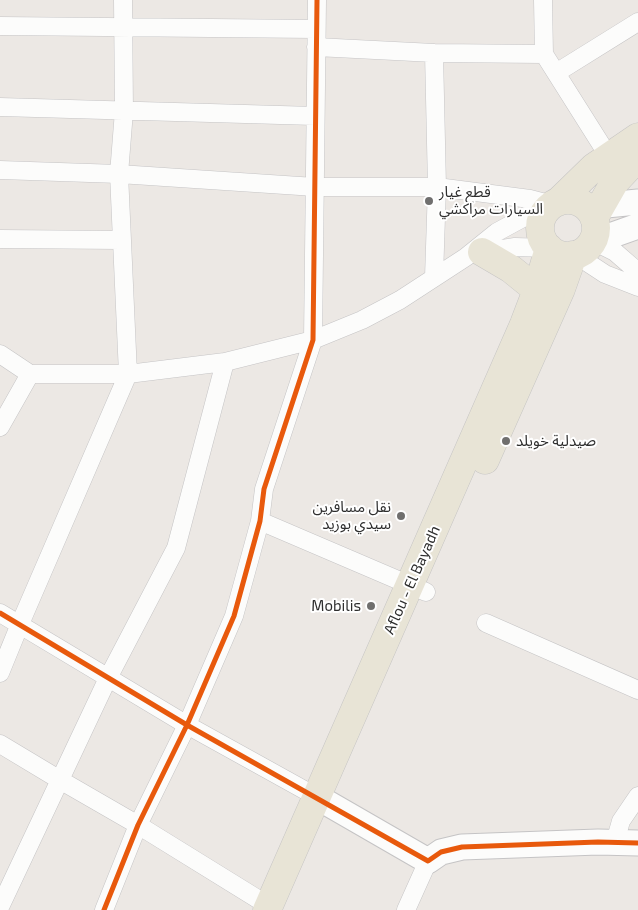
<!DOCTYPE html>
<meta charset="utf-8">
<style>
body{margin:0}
canvas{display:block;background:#ece8e4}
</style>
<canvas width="638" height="910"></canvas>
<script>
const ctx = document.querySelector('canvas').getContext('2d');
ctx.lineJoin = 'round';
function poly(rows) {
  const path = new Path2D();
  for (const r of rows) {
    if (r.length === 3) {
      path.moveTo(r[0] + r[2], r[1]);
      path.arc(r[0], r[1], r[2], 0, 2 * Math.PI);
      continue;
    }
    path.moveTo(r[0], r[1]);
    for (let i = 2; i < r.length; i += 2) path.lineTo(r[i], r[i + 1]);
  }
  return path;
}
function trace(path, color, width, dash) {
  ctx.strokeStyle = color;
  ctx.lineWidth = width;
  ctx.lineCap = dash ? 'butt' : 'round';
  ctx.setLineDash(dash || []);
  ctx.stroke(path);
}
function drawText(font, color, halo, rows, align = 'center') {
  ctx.font = font + ' "Exo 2","Noto Sans Arabic",sans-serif';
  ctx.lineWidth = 4;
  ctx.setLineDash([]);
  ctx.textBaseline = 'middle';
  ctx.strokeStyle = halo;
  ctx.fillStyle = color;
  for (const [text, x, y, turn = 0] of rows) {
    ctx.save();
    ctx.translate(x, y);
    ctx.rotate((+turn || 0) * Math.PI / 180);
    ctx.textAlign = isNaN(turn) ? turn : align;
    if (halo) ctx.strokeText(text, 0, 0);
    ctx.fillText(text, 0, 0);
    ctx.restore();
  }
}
const street = poly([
 [543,0,544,54],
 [0,26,316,29],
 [316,47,434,53],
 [556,73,638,22],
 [0,107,315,116],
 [0,170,119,174,315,187,437,187,530,199,553,205],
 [0,239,121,240],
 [593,241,615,252,638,272],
 [478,253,515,247,549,248],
 [576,255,605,274,638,287],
 [434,277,437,187,434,53,544,54,609,157],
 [0,354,30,374,128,374,225,362,313,340,362,320,400,300,466,257,497,232,532,213,550,207],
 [0,427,30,374],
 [260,521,426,592],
 [0,613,187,725,317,797],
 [486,623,638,690],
 [0,673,20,624,128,374,119,174,124,111,123,0],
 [0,744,60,780,138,825,269,906],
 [615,842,621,821,638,796],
 [0,907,108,678,176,548,225,362],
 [104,910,138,825,187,725,234,616,260,521,264,489,313,340,317,0],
 [406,910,428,861]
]);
const secondary = poly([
 [586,207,638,202],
 [594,239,607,237,638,226],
 [317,797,428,861,441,852,462,847,598,842,638,843]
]);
const primary = poly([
 [568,228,28],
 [558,202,594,167,638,137],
 [594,218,614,183,638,157],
 [482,252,511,269,537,290],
 [485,460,561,289,573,255],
 [267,910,524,324,537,290,549,248]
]);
trace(street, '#c5c4c5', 19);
trace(secondary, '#c5c4c5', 27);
trace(primary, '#c6c5c4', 29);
trace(street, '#fcfcfb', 18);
trace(secondary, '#fcfcfb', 25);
trace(primary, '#e8e4d6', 28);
trace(poly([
 [0,613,187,725,428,861,441,852,462,847,598,842,638,843],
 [104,910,138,825,187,725,234,616,260,521,264,489,313,340,317,0]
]), '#e8590c', 5);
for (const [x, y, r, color] of [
 [429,201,5,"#706f6e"],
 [506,441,5,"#706f6e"],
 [401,516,5,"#706f6e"],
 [371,606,5,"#706f6e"]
]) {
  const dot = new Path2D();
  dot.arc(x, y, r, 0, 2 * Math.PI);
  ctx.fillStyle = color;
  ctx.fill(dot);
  trace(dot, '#fff', 2);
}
drawText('15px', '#2e2e2e', '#fff', [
 ["قطع غيار",439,192],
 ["السيارات مراكشي",439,209],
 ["صيدلية خويلد",516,441],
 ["نقل مسافرين",391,507,"right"],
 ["سيدي بوزيد",391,524,"right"],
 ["Mobilis",361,606,"right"]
], 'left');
drawText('15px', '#2e2e2e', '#fff', [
 ["Aflou - El Bayadh",412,580,-66]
]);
</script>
